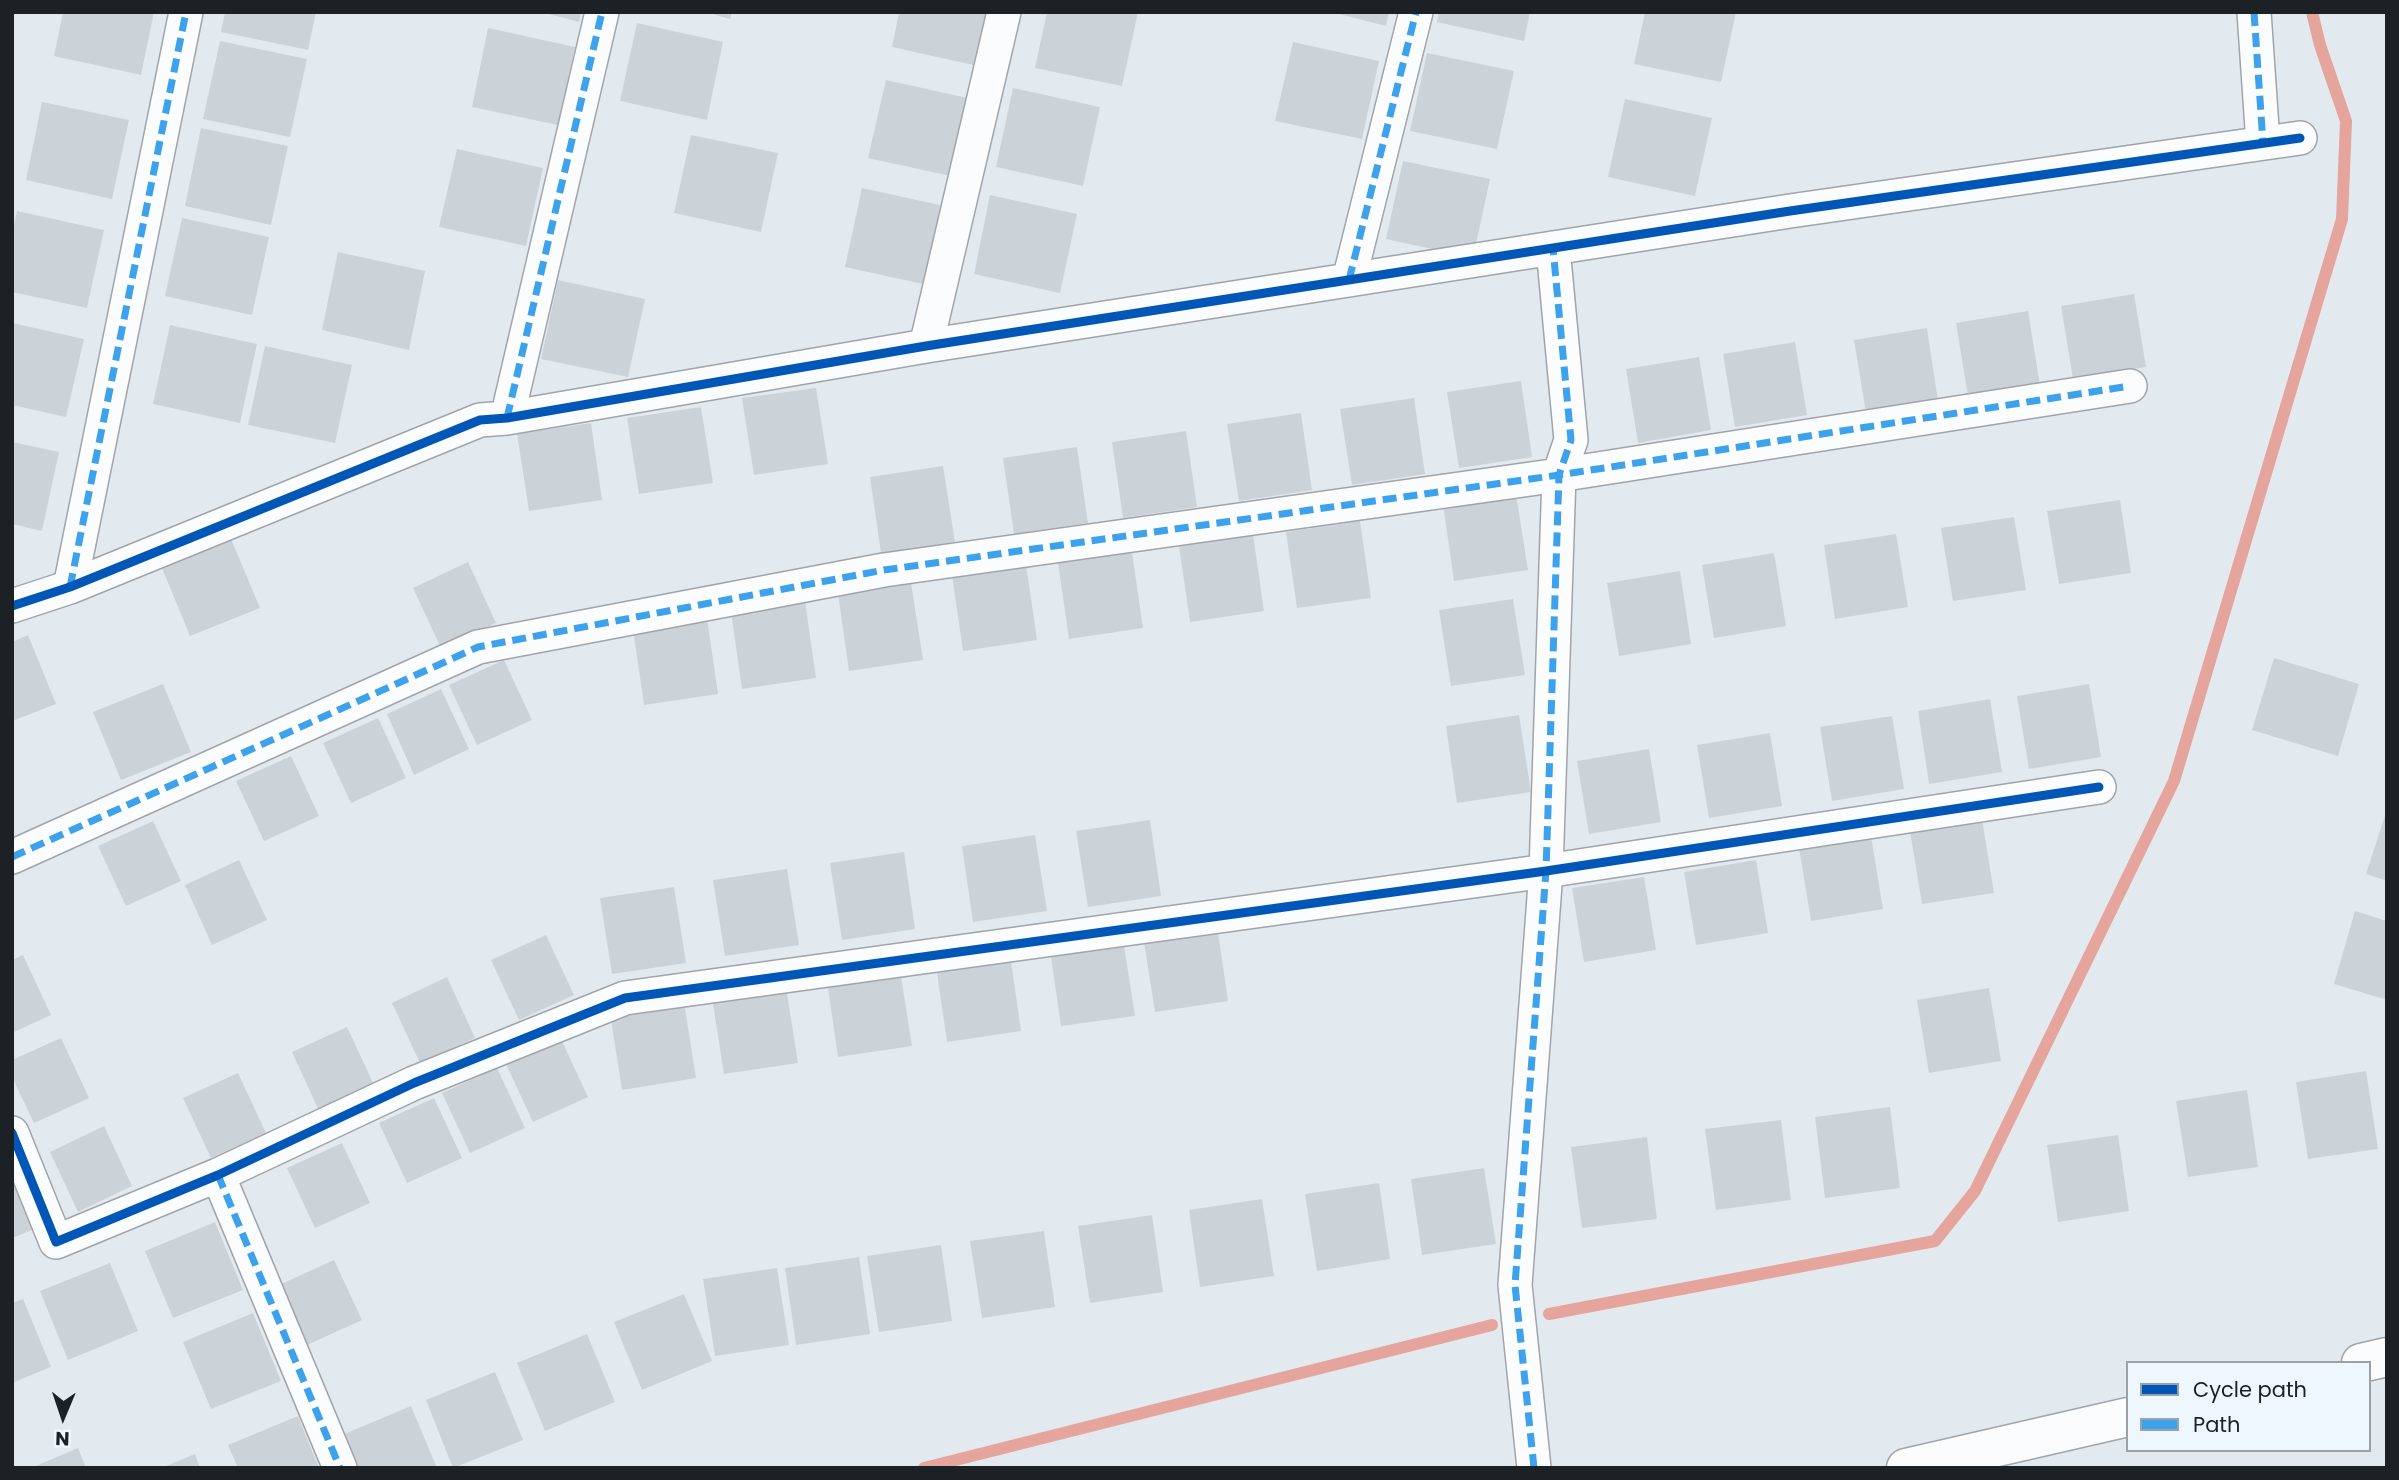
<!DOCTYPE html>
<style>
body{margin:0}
#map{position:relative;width:2399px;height:1480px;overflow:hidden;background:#e2eaf0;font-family:Poppins,sans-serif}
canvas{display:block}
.frame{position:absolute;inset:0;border:14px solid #1b2125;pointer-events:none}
.legend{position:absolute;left:2126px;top:1361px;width:245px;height:91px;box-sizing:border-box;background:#eef7fe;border:2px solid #9aa1a7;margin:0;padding:9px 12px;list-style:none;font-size:21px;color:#1b2125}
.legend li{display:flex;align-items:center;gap:14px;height:35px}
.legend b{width:35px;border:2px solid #9aa1a7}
.north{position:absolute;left:28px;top:1382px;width:70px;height:70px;-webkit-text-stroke:5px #eef7fe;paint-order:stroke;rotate:182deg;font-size:19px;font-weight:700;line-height:28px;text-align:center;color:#1b2125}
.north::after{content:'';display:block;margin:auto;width:24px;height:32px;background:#1b2125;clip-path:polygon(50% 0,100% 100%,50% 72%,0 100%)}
</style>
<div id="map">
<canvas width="2399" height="1480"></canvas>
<div class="frame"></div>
<ul class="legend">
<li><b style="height:9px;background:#0057b8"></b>Cycle path</li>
<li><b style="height:9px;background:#3da2eb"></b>Path</li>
</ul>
<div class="north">N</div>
</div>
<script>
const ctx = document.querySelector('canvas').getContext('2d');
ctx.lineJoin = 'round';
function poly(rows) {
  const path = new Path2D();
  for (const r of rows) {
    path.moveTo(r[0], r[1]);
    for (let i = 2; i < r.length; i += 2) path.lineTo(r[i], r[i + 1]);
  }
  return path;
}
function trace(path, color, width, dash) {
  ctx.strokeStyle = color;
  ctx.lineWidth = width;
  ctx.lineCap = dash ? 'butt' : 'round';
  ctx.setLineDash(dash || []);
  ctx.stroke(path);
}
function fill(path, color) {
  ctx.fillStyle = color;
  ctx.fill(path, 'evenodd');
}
trace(poly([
 [1549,1314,1935,1241,1975,1191,2174,781,2342,219,2346,121,2320,45,2312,12],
 [924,1468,1492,1325]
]), '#e6a59c', 12);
fill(poly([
 [63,12,154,12,141,75,54,56],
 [225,12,316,12,308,50,221,32],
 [541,12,581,12,579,22],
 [706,12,732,12,730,19],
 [899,12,990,12,978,66,892,47],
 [1047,12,1138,12,1122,86,1035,68],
 [1331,12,1389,12,1386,26],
 [1439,12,1530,12,1524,41,1437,22],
 [1645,12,1736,12,1721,82,1634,64],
 [637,23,723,42,707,120,620,101],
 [488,28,575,47,558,125,472,107],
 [220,41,307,59,290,137,203,119],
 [1293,42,1379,61,1362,139,1275,121],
 [1427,53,1514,71,1497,149,1410,131],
 [886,80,972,99,955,177,868,158],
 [1013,88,1100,107,1083,186,996,167],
 [1625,99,1712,118,1695,196,1608,177],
 [42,102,129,120,112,199,26,180],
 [201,128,288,146,271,225,185,206],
 [691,135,778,153,761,232,674,213],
 [457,149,543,168,526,246,439,227],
 [1403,161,1490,179,1473,258,1386,239],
 [862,188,949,207,932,286,845,267],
 [990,195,1077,214,1060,293,974,274],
 [17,211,104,230,87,308,12,292,12,234],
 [182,218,269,237,252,315,165,296],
 [338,252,425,271,409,350,322,330],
 [558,280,645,299,628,377,541,359],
 [2134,294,2146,367,2073,379,2061,306],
 [2028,311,2040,385,1968,396,1956,323],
 [12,323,84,339,66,417,12,405],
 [170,325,257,344,240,423,153,404],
 [1927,328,1938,401,1866,413,1854,340],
 [1795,342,1807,415,1735,427,1723,354],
 [265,346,352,365,335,443,248,425],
 [1699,357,1711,430,1638,443,1626,369],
 [1521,381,1532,457,1459,468,1447,392],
 [816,388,828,464,754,475,742,398],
 [1414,398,1425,474,1352,485,1340,409],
 [701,407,713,483,639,494,627,418],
 [1301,413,1312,490,1239,501,1227,424],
 [591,423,602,500,529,511,517,434],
 [1186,431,1197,507,1123,518,1112,442],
 [12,442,59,452,42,531,12,524],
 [1077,447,1088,523,1014,534,1003,458],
 [943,466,955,542,881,553,870,477],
 [1516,494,1528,570,1454,581,1443,504],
 [2120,500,2131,573,2059,584,2047,511],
 [2014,517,2026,590,1953,601,1941,528],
 [1360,521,1371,598,1297,608,1286,532],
 [1253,534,1264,611,1190,622,1179,546],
 [1896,534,1908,607,1835,619,1824,545],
 [231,539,260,608,190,636,162,568],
 [1132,552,1143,628,1069,639,1058,563],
 [1774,553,1786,626,1714,638,1702,565],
 [468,562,496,623,441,648,413,588],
 [1026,564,1037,640,963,651,952,575],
 [1680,571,1691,644,1619,656,1607,583],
 [911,583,923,660,849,671,838,594],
 [1513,599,1525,675,1451,686,1439,610],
 [805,601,816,678,742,689,731,612],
 [707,618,718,694,644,705,633,629],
 [28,635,56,704,12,721,12,642],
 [2274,658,2359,684,2338,756,2252,730],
 [504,660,532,720,477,745,449,685],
 [163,684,191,752,121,780,93,712],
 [2089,684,2101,757,2029,769,2017,696],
 [441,689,469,749,414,775,387,714],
 [1990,699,2002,772,1929,784,1918,711],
 [1519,715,1531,792,1457,803,1446,726],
 [1892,716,1904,789,1832,801,1820,727],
 [378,718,406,778,351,803,323,743],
 [1770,733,1782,806,1709,818,1697,745],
 [1649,749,1661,822,1589,834,1577,761],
 [291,756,319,816,264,841,236,781],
 [2387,809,2387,881,2366,874],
 [1982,819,1994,893,1922,904,1910,831],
 [1150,820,1161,896,1088,907,1076,831],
 [153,821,181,881,126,906,98,846],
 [1035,835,1047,911,973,922,962,846],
 [1871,836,1883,909,1811,921,1799,848],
 [904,852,915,929,842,940,830,863],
 [239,860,267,920,212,945,185,885],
 [1756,860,1768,933,1696,945,1684,872],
 [787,869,799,945,725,956,713,880],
 [1644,877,1656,950,1584,962,1572,888],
 [674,887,686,963,612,974,600,898],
 [2355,911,2387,921,2387,1000,2334,984],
 [1217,925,1228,1001,1155,1012,1143,936],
 [546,935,574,995,519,1020,491,960],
 [1123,939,1135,1016,1061,1026,1050,950],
 [1010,954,1021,1031,947,1042,936,966],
 [23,955,51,1015,12,1033,12,960],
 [900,970,912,1046,838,1057,827,981],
 [447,977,475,1038,420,1063,392,1003],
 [786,987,798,1063,724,1074,712,998],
 [1989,988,2001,1061,1929,1073,1917,1000],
 [684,1002,696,1078,622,1090,610,1013],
 [347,1027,375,1087,320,1113,292,1052],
 [560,1037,588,1097,533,1122,505,1062],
 [61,1038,89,1098,34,1123,12,1077,12,1060],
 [497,1068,525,1128,470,1153,442,1093],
 [2366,1071,2378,1149,2308,1159,2296,1082],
 [238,1073,266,1133,211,1158,183,1098],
 [2247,1090,2258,1167,2188,1177,2176,1101],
 [434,1098,462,1158,407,1183,379,1123],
 [1890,1107,1900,1188,1825,1198,1815,1117],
 [1781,1120,1791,1200,1716,1210,1705,1129],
 [104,1126,132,1186,78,1212,50,1152],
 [2118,1135,2129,1211,2058,1222,2047,1145],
 [1647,1137,1657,1219,1582,1228,1571,1147],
 [342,1143,370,1203,315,1228,287,1168],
 [12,1168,37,1228,12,1238],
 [1484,1168,1496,1244,1422,1255,1411,1179],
 [1379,1183,1390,1259,1317,1271,1305,1194],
 [1262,1199,1274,1276,1200,1287,1189,1210],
 [1152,1215,1163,1292,1090,1303,1078,1226],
 [215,1222,243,1290,173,1318,145,1251],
 [1044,1231,1055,1307,982,1318,970,1241],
 [941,1245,952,1321,879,1332,867,1256],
 [859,1257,870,1334,796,1345,785,1268],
 [334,1260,362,1320,307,1345,279,1285],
 [110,1263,138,1331,68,1360,40,1291],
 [777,1268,789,1345,715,1356,703,1279],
 [684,1294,712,1361,642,1390,614,1322],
 [23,1299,51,1367,12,1383,12,1303],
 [253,1313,281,1381,211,1409,183,1342],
 [587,1334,615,1402,545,1431,517,1363],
 [495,1372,523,1440,453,1468,426,1400],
 [411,1406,437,1468,355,1468,342,1435],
 [298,1416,319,1468,238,1468,228,1445],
 [78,1448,86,1468,31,1468],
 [195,1454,200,1468,161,1468]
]), '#ccd3d8');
const street = poly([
 [2254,12,2263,143],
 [1349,280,1416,12],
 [926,346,1004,12],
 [507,418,602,12],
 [70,587,186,12],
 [12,606,70,587,480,420,507,418,926,346,1790,211,2300,138],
 [12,857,478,647,884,570,1559,475,2130,386],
 [12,1133,56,1242,218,1175,414,1083,625,998,1546,871,2099,787],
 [218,1175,340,1468],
 [1534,1468,1515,1285,1546,871,1559,475,1571,440,1553,248]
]);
const secondary = poly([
 [2361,1363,2387,1357],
 [1906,1468,2128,1417]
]);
trace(street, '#9fa5aa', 36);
trace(secondary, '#9fa5aa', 41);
trace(street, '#fbfcfd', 33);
trace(secondary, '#fbfcfd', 38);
trace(poly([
 [2254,12,2263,143],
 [1349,280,1416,12],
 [507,418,602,12],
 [70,587,186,12],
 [12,857,478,647,884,570,1559,475,2130,386],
 [218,1175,340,1468],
 [1534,1468,1515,1285,1546,871,1559,475,1571,440,1553,248]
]), '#3da2eb', 7, [14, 7]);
trace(poly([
 [12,606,70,587,480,420,507,418,926,346,1790,211,2300,138],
 [12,1133,56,1242,218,1175,414,1083,625,998,1546,871,2099,787]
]), '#0057b8', 9);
</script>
